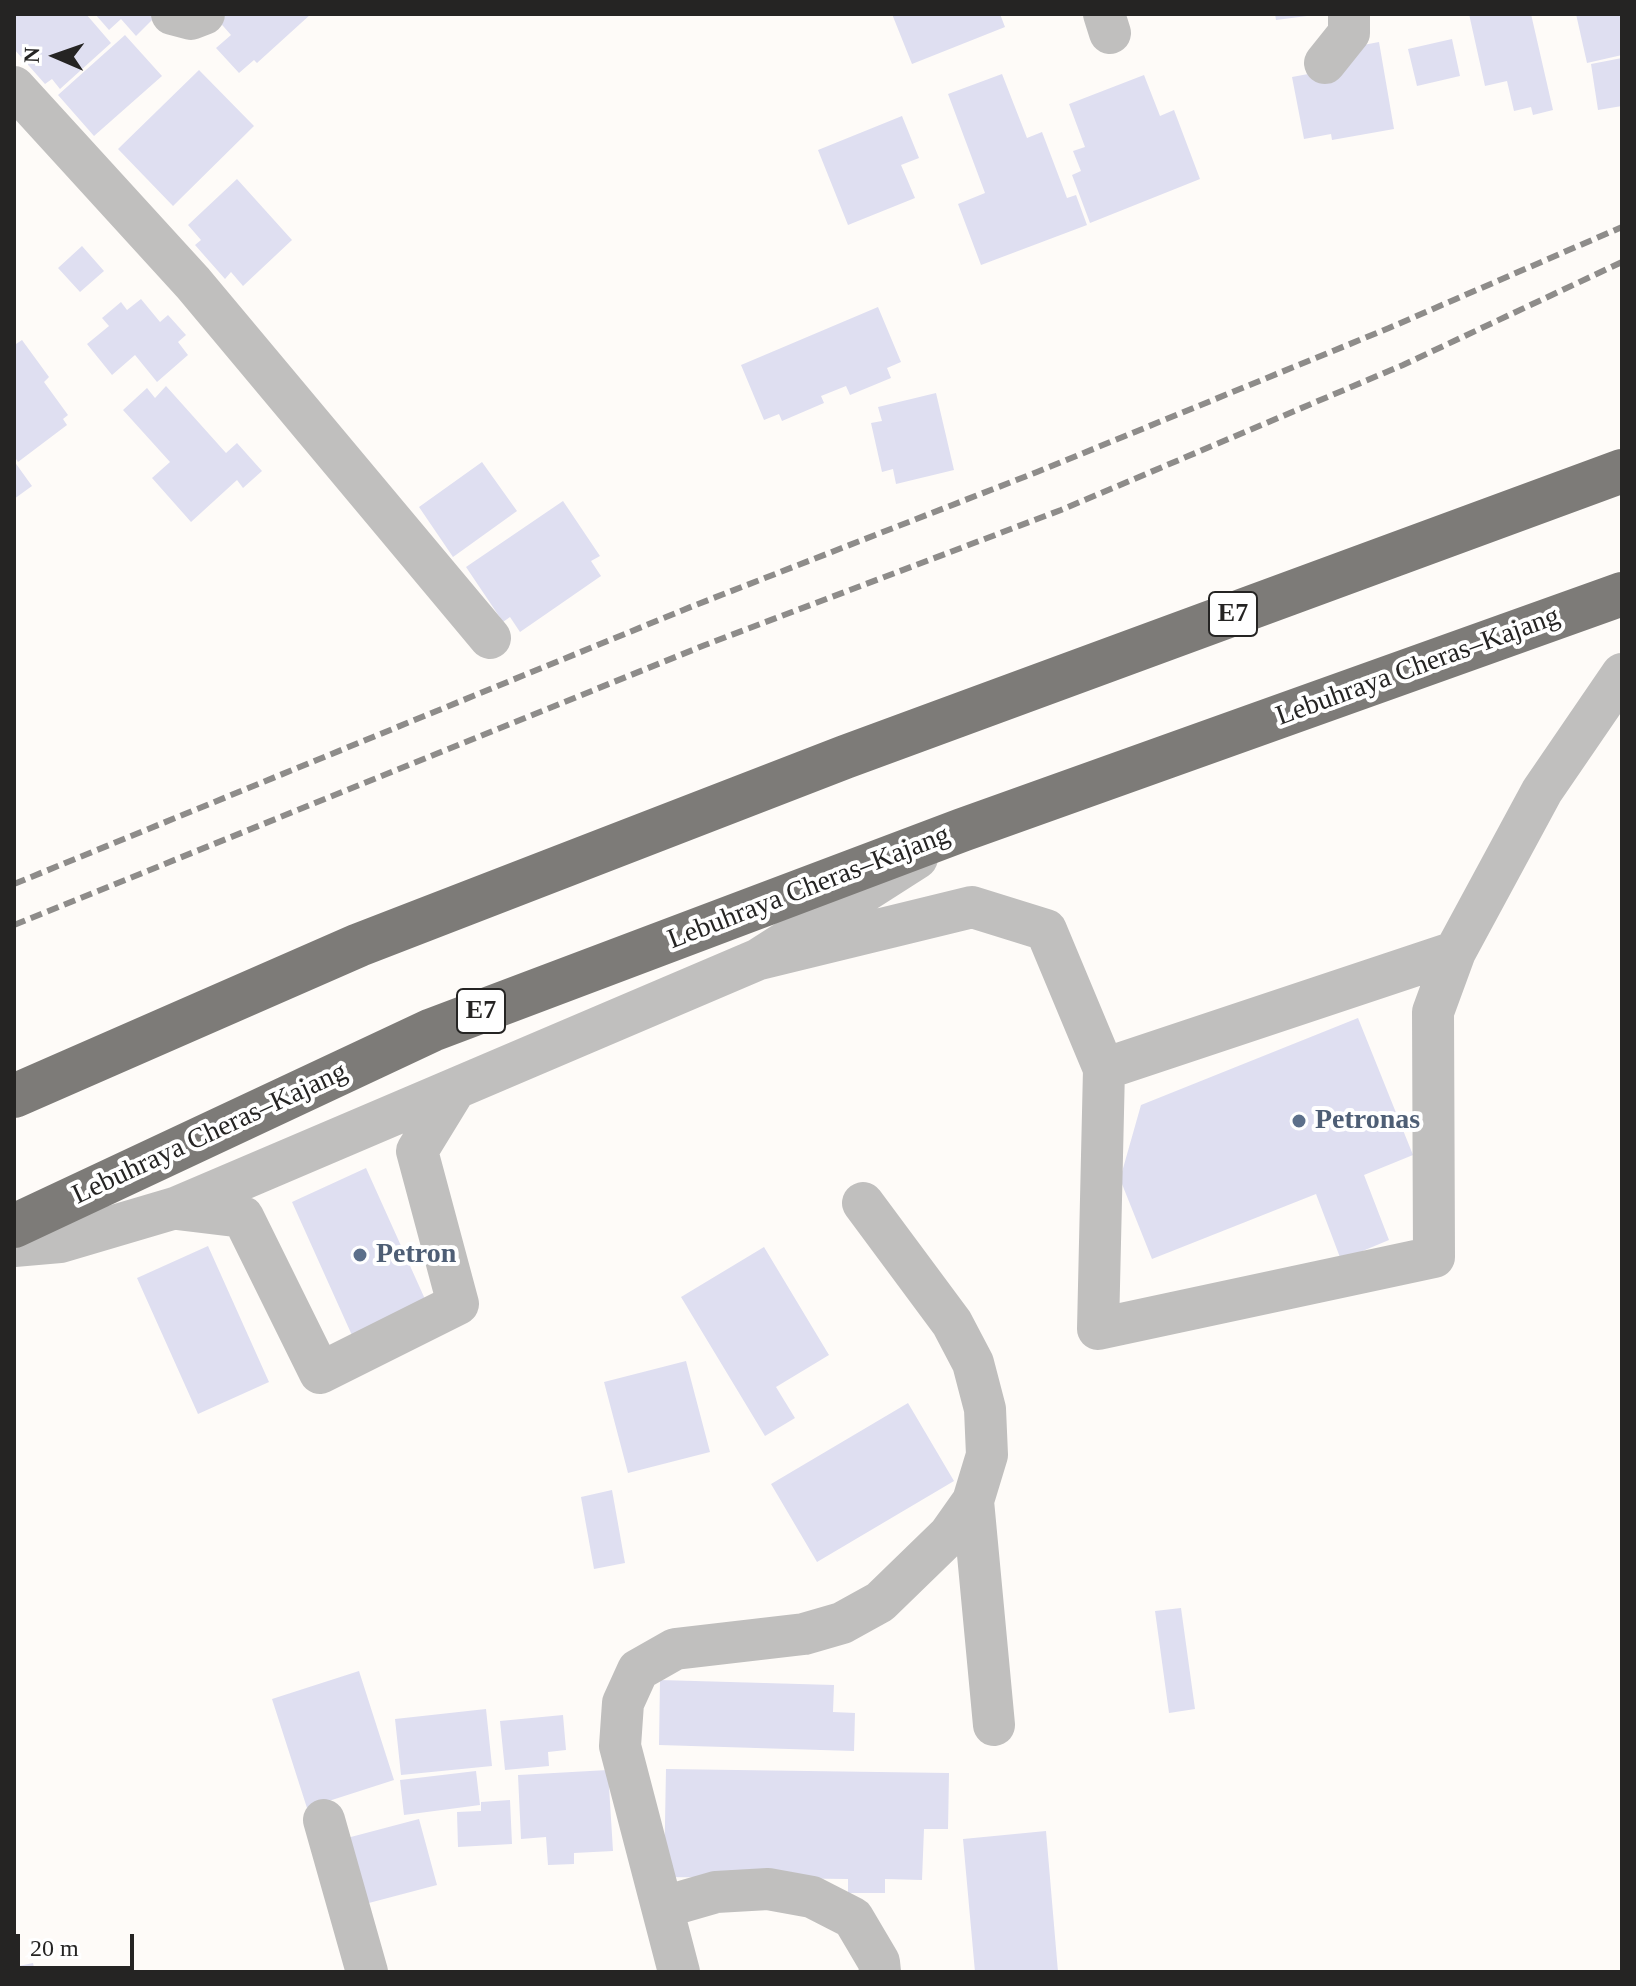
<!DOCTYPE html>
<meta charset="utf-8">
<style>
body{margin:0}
#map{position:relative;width:1636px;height:1986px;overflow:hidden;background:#fefbf8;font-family:"Times New Roman",serif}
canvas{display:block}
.frame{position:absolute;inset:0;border:16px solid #252423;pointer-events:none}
.north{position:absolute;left:16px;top:16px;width:80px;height:80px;-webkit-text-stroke:6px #fff;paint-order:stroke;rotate:272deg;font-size:22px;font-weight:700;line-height:32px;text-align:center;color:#252423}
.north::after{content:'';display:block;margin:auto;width:28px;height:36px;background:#252423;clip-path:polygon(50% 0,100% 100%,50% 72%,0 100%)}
.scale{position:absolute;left:16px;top:1934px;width:118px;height:36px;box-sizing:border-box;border:4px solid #252423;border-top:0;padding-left:10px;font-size:24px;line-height:28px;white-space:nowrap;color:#252423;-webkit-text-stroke:6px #fff;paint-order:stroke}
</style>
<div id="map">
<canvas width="1636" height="1986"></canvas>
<div class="frame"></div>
<div class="north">N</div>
<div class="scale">20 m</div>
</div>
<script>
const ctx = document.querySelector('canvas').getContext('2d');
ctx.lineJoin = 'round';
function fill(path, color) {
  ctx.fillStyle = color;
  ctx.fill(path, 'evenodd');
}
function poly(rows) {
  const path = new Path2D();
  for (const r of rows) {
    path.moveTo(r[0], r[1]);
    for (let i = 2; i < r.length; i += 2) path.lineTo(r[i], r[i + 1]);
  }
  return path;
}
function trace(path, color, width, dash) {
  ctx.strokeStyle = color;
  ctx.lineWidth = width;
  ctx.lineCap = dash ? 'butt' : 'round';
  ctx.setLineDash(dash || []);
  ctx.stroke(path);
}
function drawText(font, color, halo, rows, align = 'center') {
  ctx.font = font + ' "Times New Roman",serif';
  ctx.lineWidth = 8;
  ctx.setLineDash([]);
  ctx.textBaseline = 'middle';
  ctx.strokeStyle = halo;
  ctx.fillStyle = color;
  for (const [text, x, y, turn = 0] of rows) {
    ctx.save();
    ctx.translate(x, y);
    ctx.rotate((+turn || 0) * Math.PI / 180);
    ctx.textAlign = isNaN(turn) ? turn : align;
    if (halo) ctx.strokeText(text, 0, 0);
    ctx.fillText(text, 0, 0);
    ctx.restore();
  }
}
fill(poly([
 [14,14,86,14,111,43,60,89,52,79,45,84,14,49],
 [95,14,152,14,155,17,136,36,121,19,109,30],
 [220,14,311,14,257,63,254,60,239,73,216,48,231,35,216,18],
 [892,14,1000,14,1005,27,912,64],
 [1275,14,1307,14,1307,16,1276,20],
 [1469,14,1531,14,1553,110,1533,115,1531,107,1514,111,1507,81,1485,86],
 [1576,14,1622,14,1622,55,1587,63],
 [125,35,162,76,94,136,58,95],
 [1452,39,1460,76,1417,86,1408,49],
 [1379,42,1394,129,1332,140,1331,134,1304,139,1292,77,1319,72,1316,54],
 [1622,58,1622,106,1598,110,1591,64],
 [199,70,254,126,173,206,118,149],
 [1002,74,1027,138,1042,132,1067,198,1076,195,1087,225,981,265,958,204,985,193,948,94],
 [1144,75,1160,116,1174,110,1200,179,1090,223,1072,175,1081,171,1073,151,1085,147,1069,104],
 [902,116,919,158,901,165,915,198,848,225,818,150],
 [237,179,292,240,243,286,231,272,225,279,195,245,201,240,188,225],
 [82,246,104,271,80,292,58,268],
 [141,299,160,322,168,315,186,335,178,342,188,355,157,382,135,355,112,375,87,344,109,326,102,318,121,302,127,310],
 [878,307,901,362,887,368,891,378,850,395,846,386,821,396,824,403,782,421,779,414,764,420,741,365],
 [22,340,49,377,44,382,68,415,63,419,67,425,18,462,14,456,14,341,16,344],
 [166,386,226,453,237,443,262,471,243,488,237,480,191,522,152,478,170,462,123,410,147,388,155,398],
 [936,393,954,470,896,484,893,469,882,472,871,423,882,421,878,407],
 [14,461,32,486,14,499],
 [482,462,517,511,453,557,419,507],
 [563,501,600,556,591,561,601,576,520,632,510,617,503,622,466,567],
 [1358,1018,1413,1155,1364,1175,1389,1240,1341,1260,1316,1194,1152,1259,1120,1179,1141,1105],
 [366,1168,429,1308,355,1342,292,1202],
 [208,1246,269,1382,198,1414,137,1278],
 [764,1247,829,1355,776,1387,795,1418,765,1436,681,1297],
 [686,1361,710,1452,628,1473,604,1382],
 [908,1403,954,1481,817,1562,771,1484],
 [612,1490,625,1563,594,1569,581,1497],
 [1181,1608,1195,1709,1169,1713,1155,1611],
 [359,1671,394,1780,307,1808,272,1699],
 [660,1680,834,1685,833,1712,855,1713,854,1751,659,1745],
 [486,1709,492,1766,401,1775,395,1719],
 [563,1715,566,1750,548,1752,549,1766,505,1770,500,1721],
 [666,1769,949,1773,948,1829,924,1829,922,1880,885,1879,885,1893,848,1893,848,1879,664,1877],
 [608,1770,613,1851,574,1853,574,1864,548,1865,546,1837,521,1839,518,1775],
 [476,1771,480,1805,404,1815,400,1780],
 [510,1800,512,1844,458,1847,457,1812,481,1811,481,1802],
 [419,1819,437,1885,365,1904,347,1838],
 [1046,1831,1058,1972,975,1972,963,1839],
 [33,1963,35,1972,14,1972,14,1967]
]), '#dfdff1');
trace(poly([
 [172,14,191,19,204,14],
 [1104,14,1110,33],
 [1325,63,1349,33,1349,14],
 [14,87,193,283,490,638],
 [759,959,972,907,1046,930,1104,1069,1098,1329,1434,1257,1433,1012,1455,952,1542,791,1622,674],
 [1104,1069,1455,952],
 [177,1209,243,1217,320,1373,458,1304,417,1151,455,1089],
 [14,1246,60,1242,175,1208,759,959,917,858],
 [973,1501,994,1725],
 [324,1820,367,1972],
 [664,1907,716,1892,768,1889,812,1897,853,1918,879,1962,880,1972],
 [679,1972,620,1746,623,1703,638,1670,675,1649,804,1634,842,1623,880,1602,949,1535,973,1501,987,1455,985,1409,973,1363,952,1323,863,1203]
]), '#c0bfbe', 42);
trace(poly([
 [14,1096,359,945,845,757,1622,471],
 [14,1226,432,1030,962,830,1622,594]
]), '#7d7b78', 44);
trace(poly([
 [14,884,693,606,1037,472,1389,328,1622,227],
 [14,925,705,645,1061,510,1403,365,1622,262]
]), '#8e8c8a', 6, [12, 6]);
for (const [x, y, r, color] of [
 [1299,1121,8,"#5c6f8a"],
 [360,1255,8,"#5c6f8a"]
]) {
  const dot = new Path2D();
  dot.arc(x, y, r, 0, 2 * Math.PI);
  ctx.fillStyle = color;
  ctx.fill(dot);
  trace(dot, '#fff', 3);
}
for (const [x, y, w] of [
 [1233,614,48],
 [481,1011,48]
]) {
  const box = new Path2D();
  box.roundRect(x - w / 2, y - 22, w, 44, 6);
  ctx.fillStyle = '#fff';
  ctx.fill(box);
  trace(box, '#252423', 2);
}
drawText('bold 26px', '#252423', null, [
 ["E7",1233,614],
 ["E7",481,1011]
]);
drawText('28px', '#252423', '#fff', [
 ["Lebuhraya Cheras–Kajang",1418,667,-20],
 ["Lebuhraya Cheras–Kajang",809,888,-21],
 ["Lebuhraya Cheras–Kajang",210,1134,-25]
]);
drawText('bold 28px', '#4e5e75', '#fff', [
 ["Petronas",1315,1121],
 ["Petron",376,1255]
], 'left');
</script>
